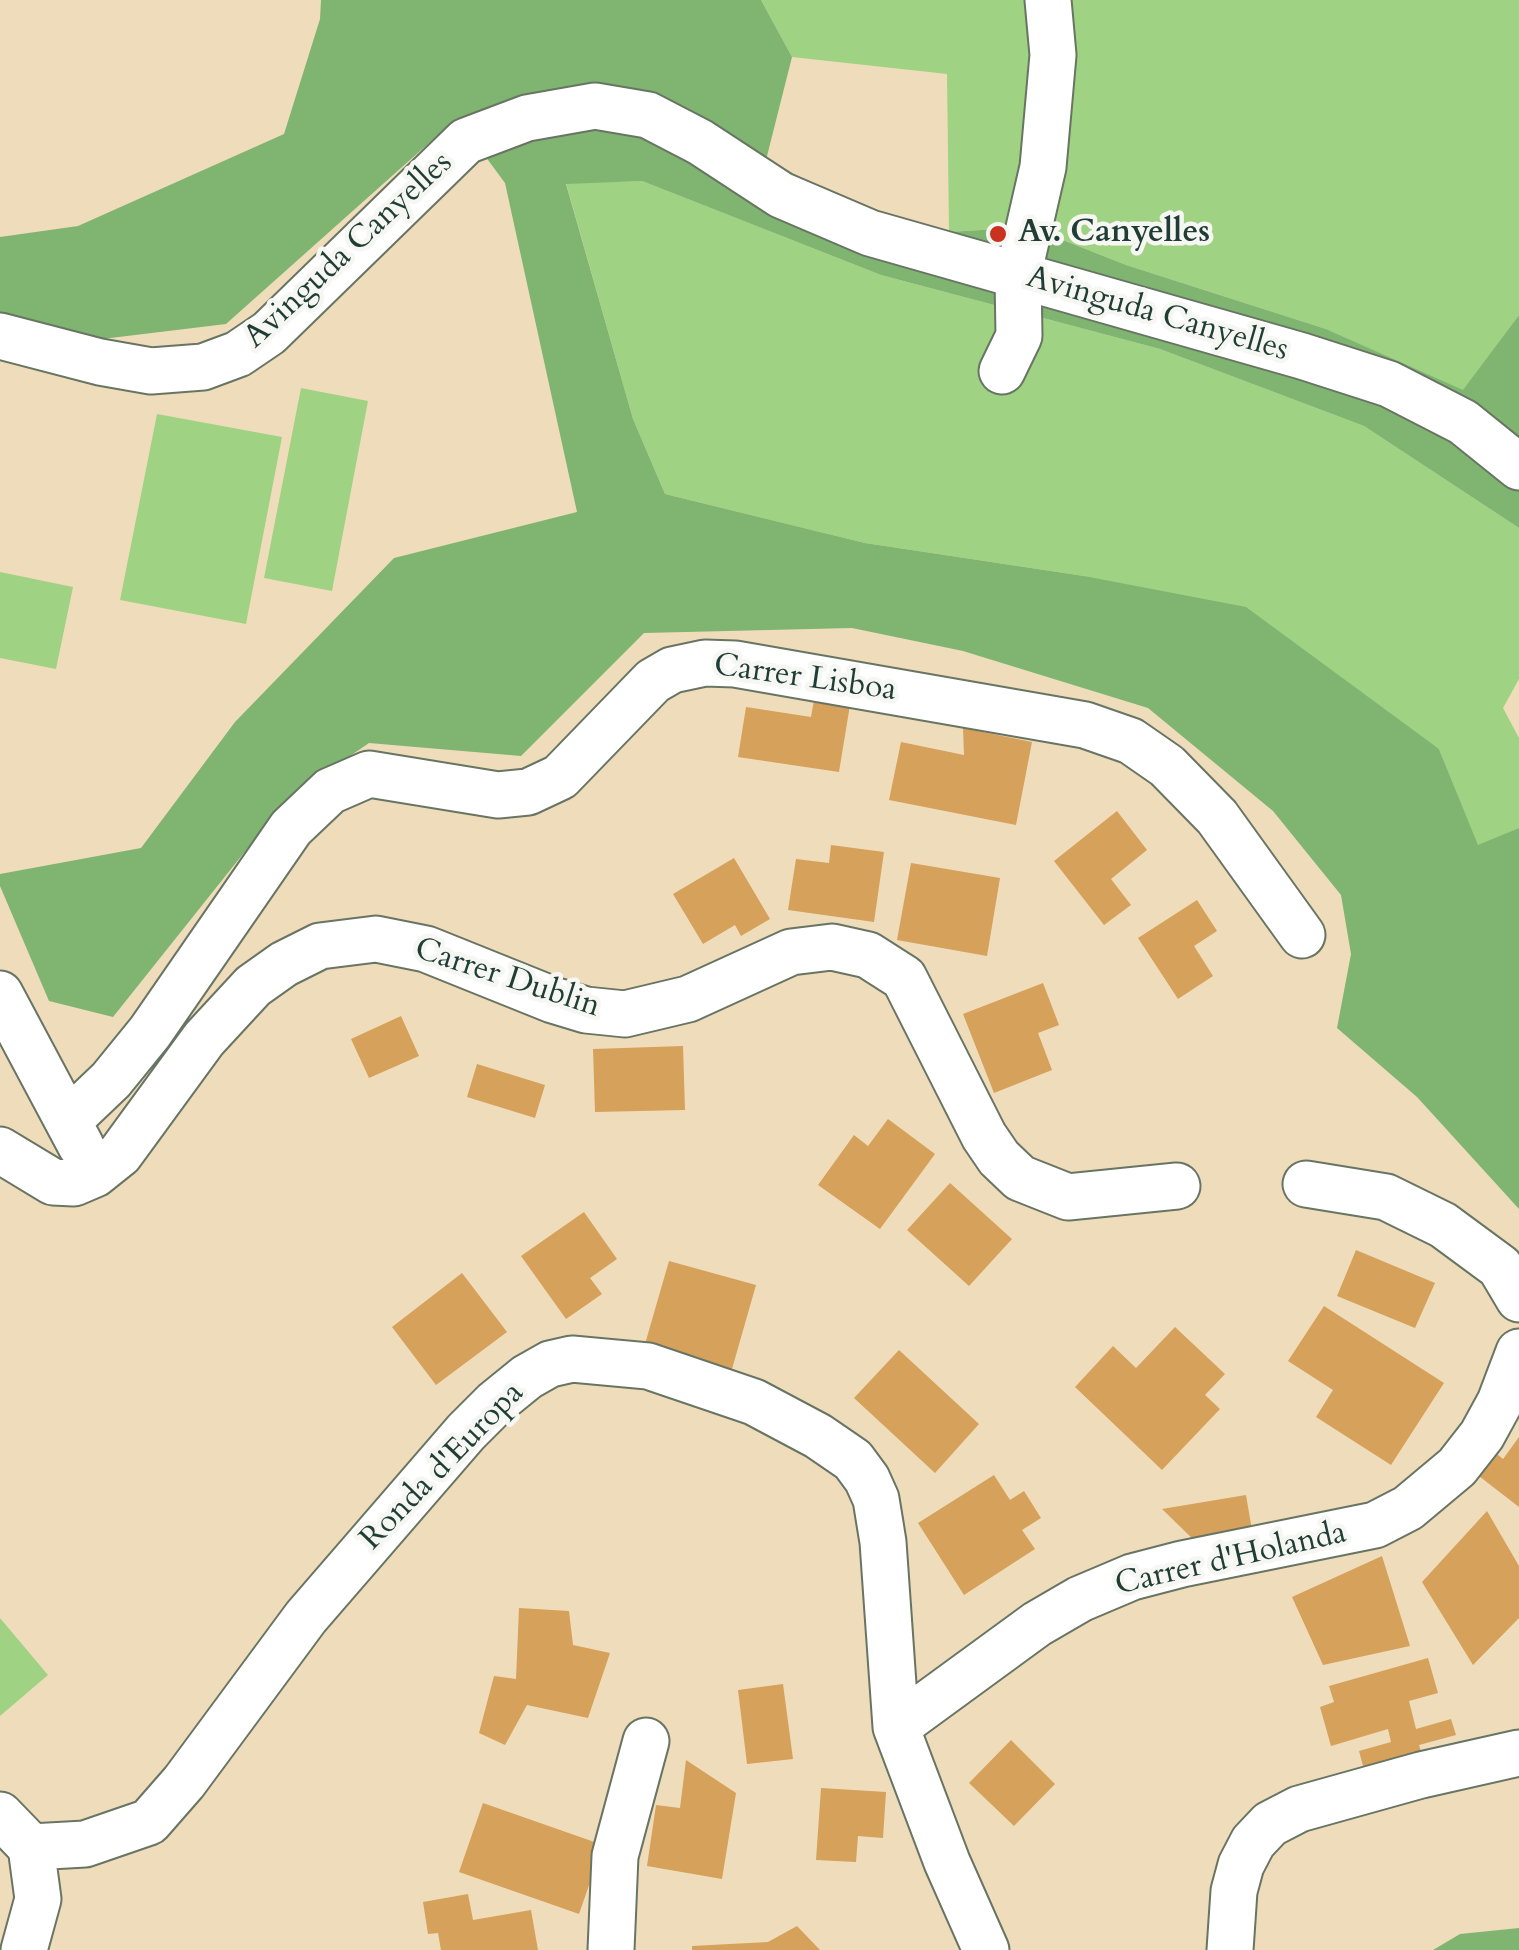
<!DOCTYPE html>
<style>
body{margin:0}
canvas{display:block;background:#efdcbb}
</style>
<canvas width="1519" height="1950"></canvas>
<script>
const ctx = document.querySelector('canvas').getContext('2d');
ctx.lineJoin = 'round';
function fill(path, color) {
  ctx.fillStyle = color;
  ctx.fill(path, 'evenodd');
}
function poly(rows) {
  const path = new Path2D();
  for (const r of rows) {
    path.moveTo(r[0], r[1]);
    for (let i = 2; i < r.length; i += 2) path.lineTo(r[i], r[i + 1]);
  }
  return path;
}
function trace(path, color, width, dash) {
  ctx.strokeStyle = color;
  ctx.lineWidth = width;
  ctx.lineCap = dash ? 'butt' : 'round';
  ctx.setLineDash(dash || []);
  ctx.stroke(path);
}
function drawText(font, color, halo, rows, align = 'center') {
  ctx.font = font + ' Cardo,serif';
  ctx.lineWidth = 9;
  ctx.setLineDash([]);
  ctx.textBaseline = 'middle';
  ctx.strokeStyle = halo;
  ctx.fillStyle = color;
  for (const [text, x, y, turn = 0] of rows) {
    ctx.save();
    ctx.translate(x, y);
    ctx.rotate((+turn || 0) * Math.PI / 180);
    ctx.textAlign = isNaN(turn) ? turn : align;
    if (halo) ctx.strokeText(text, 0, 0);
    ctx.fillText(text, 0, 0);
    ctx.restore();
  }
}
fill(poly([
 [761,0,1519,0,1519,315,1463,391,1326,329,1126,265,1030,227,949,232,947,74,792,57],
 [642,181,881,275,1160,349,1364,426,1519,528,1519,679,1503,708,1519,738,1519,828,1478,846,1439,749,1084,576,865,543,665,494,633,419,566,183],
 [301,388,368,401,332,591,264,578],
 [157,414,282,437,246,624,120,600],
 [0,572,73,587,56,669,0,658],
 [0,1618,48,1675,0,1716]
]), '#9fd383');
fill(poly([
 [321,0,761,0,792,57,766,160,858,206,949,232,1030,227,1126,265,1326,329,1463,390,1519,315,1519,528,1364,426,1160,349,881,275,642,181,566,184,633,419,665,494,865,543,1084,576,1246,607,1439,749,1478,845,1519,828,1519,1209,1417,1097,1337,1028,1351,954,1341,895,1273,811,1148,708,963,651,852,628,644,633,521,756,369,743,286,800,113,1017,49,1001,0,886,0,874,141,848,235,722,394,558,577,512,505,183,457,118,226,324,94,340,0,313,0,237,78,226,284,134,320,19],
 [1519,1928,1519,1950,1433,1950,1460,1934]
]), '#7fb571');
fill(poly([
 [814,700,850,705,839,772,738,757,746,707,811,717],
 [963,728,1032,742,1016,825,889,800,901,742,964,755],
 [1117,811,1147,850,1111,879,1131,905,1104,925,1054,861],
 [831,845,884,852,874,922,788,910,796,859,829,863],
 [734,858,770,919,741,936,735,925,703,944,673,894],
 [911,863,1000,878,987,956,897,940],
 [1197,900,1217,931,1194,946,1213,976,1178,999,1138,938],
 [1043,983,1059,1025,1038,1033,1052,1070,994,1093,963,1014],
 [401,1016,419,1056,369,1078,351,1039],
 [683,1046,685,1110,595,1112,593,1049],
 [477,1064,545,1085,535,1118,467,1097],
 [888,1119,935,1154,880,1229,818,1185,854,1135,868,1146],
 [950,1183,1012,1239,969,1286,907,1230],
 [584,1212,617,1259,590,1278,602,1294,566,1319,521,1256],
 [1356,1250,1435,1283,1415,1328,1337,1296],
 [669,1261,756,1285,732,1369,645,1344],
 [462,1273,507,1332,436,1385,392,1327],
 [1324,1306,1444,1383,1391,1465,1316,1417,1333,1390,1288,1361],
 [1175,1327,1225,1374,1205,1395,1220,1409,1162,1470,1075,1387,1113,1346,1136,1368],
 [899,1350,979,1424,935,1473,854,1398],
 [1519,1437,1519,1507,1475,1473,1492,1450,1503,1459],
 [994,1475,1010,1500,1024,1491,1041,1518,1022,1530,1035,1549,964,1595,918,1523],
 [1246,1495,1253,1536,1198,1544,1162,1509],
 [1487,1511,1519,1566,1519,1618,1473,1665,1422,1582],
 [1382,1556,1410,1646,1323,1665,1292,1597],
 [519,1608,569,1611,573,1645,610,1653,588,1718,527,1705,505,1745,479,1733,494,1676,516,1679],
 [1428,1658,1438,1693,1409,1701,1416,1729,1451,1719,1456,1735,1419,1745,1424,1761,1366,1777,1359,1751,1391,1742,1388,1729,1331,1746,1320,1707,1334,1702,1329,1686],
 [783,1684,793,1759,747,1764,738,1690],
 [1011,1740,1055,1784,1014,1826,969,1783],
 [686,1760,736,1793,722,1879,647,1866,656,1805,680,1808],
 [821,1788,886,1792,883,1838,858,1836,856,1862,816,1860],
 [483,1803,603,1845,579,1914,459,1872],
 [468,1894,473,1920,531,1910,538,1950,441,1950,438,1933,428,1934,423,1902],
 [797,1926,820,1950,692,1950,692,1946,768,1942]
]), '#d6a15a');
const minor = poly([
 [0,336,100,362,151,371,203,367,238,354,269,333,466,141,527,118,595,106,648,115,700,142,781,195,870,233,1302,356,1389,384,1463,422,1519,467],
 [1002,371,1019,336,1018,276,1043,167,1053,55,1048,0],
 [0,994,81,1146],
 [68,1121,111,1080,150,1032,291,828,330,791,369,774,498,795,528,792,560,777,653,681,672,670,705,663,735,664,1085,725,1131,741,1167,766,1217,817,1302,935],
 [0,1150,53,1182,74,1183,95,1174,120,1154,204,1039,253,986,284,964,320,946,376,939,426,949,553,1000,586,1010,625,1014,688,999,791,952,832,947,868,955,904,978,984,1136,999,1158,1020,1178,1068,1197,1177,1186],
 [1306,1184,1386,1197,1443,1225,1500,1267,1519,1299],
 [896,1727,1037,1624,1080,1599,1132,1577,1182,1564,1375,1525,1408,1508,1457,1467,1482,1435,1500,1402,1519,1352],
 [0,1815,31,1847],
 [24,1950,38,1899,31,1847,85,1844,149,1822,184,1782,306,1617,466,1432,495,1403,527,1377,550,1364,572,1359,648,1366,754,1402,818,1436,853,1460,867,1479,876,1499,883,1542,896,1727,947,1862,986,1950],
 [611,1950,615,1856,646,1741],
 [1230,1950,1234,1891,1241,1865,1253,1842,1270,1824,1299,1809,1421,1775,1519,1753]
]);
trace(minor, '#687563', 49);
trace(minor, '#fff', 45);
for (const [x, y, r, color] of [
 [998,234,10,"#c8321e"]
]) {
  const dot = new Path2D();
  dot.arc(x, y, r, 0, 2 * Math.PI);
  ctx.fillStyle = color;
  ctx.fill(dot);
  trace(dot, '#f6f6f2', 4);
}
drawText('bold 32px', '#1f3d34', '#f6f6f2', [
 ["Av. Canyelles",1018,234]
], 'left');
drawText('32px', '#1f3d34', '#f6f6f2', [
 ["Avinguda Canyelles",349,251,-43],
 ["Avinguda Canyelles",1157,315,16],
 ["Carrer Lisboa",805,679,8],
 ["Carrer Dublin",507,979,18],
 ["Ronda d'Europa",443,1467,-46],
 ["Carrer d'Holanda",1231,1560,-13]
]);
</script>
